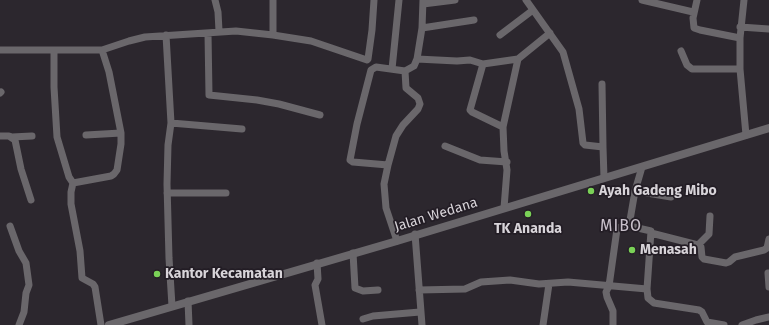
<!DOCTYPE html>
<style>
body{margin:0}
canvas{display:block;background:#2c272e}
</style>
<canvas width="769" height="325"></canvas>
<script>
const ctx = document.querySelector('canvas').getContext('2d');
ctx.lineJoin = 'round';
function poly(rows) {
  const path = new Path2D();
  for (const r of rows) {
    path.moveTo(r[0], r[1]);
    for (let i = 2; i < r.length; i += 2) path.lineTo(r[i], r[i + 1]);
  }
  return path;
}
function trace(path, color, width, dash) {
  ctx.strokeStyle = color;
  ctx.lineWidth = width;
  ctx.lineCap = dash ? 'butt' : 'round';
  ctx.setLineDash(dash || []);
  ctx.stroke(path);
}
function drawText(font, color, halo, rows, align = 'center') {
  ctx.font = font + ' "Fira Sans",sans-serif';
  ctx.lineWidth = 3.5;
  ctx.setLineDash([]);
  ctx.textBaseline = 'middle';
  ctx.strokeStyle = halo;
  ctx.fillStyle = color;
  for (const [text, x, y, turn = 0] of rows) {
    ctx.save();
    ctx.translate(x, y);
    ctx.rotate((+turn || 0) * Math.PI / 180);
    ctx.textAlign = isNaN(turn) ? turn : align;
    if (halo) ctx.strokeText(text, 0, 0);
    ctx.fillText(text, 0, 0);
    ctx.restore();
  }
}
trace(poly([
 [215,0,218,12,219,31],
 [273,0,273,35],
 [526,0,563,52,579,109,583,143,585,145,603,147,604,178],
 [642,0,693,12],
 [697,0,693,18,694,28,700,30,740,38],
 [744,0,740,38,740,69,746,135],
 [423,4,455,0],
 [740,27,769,29],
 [422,28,474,20],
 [208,33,209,95,257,100,279,104,320,115],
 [166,35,171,123,168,145,167,184,169,258,172,306],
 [500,35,533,10],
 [0,50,102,50,129,41,145,37,236,31,273,35,311,41,367,60,368,59,372,30,374,0],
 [54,50,54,87,57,137,69,177,73,183],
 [681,51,687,65,692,69,740,69],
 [417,59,457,61,470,60,483,64],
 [392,69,399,0],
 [602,84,603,147],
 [0,93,1,92],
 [171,123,242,129],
 [503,127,472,112,470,110,483,64,518,59,550,33],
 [86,135,121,133],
 [0,136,9,136,15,140,21,169,31,200],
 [12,137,32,136],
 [445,146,480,160,507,162],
 [388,165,353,162,350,160,357,124,371,70,376,67,405,71],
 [642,167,635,191,629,226,651,231,647,289,648,298,654,303,699,310,702,312,707,322,724,325],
 [635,191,671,197],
 [167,193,226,193],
 [504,208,507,170,504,151,503,127,518,59],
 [10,226,19,251,26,263,29,285,26,293,24,312,19,325],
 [651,233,698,245,701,247,702,257,704,259,726,263,729,262,735,257,764,250,767,248,769,239],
 [415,234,422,325],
 [397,241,386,208,384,184,388,165,396,136,403,125,418,109,420,104,418,98,406,88,405,71,414,66,417,59,422,28,423,0],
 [698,245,709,234,710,216],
 [353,253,355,288,363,291,378,290],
 [317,263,318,279,315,285,322,325],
 [768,273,769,287],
 [419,290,465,289,481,282,510,280,539,284,568,282,647,289],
 [188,301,189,325],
 [363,319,373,316,420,312],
 [101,325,95,287,93,284,82,278,80,251,71,204,71,192,73,183,111,176,114,174,117,170,121,144,121,133,109,72,102,50],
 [543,325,549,284],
 [613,325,613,311,607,297,606,292,609,286,617,229,622,226,629,226],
 [742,325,756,320,769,317]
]), '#6a676b', 7);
trace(poly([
 [109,325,397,241,769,128]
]), '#6a676b', 8);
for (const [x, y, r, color] of [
 [591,191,4,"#7ad157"],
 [528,214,4,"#7ad157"],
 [632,250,4,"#7ad157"],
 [157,274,4,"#7ad157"]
]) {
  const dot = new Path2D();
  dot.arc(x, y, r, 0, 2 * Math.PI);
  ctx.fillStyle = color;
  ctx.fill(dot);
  trace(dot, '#231d25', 1.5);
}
drawText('bold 14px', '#d8d4d9', '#231d25', [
 ["Ayah Gadeng Mibo",599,191],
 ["TK Ananda",528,229,"center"],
 ["Menasah",640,250],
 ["Kantor Kecamatan",165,274]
], 'left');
drawText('14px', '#d8d4d9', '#231d25', [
 ["Jalan Wedana",436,215,-17]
]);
ctx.letterSpacing = '1px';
drawText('16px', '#c9c1cb', '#231d25', [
 ["MIBO",621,227]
]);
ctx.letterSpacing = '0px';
</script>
